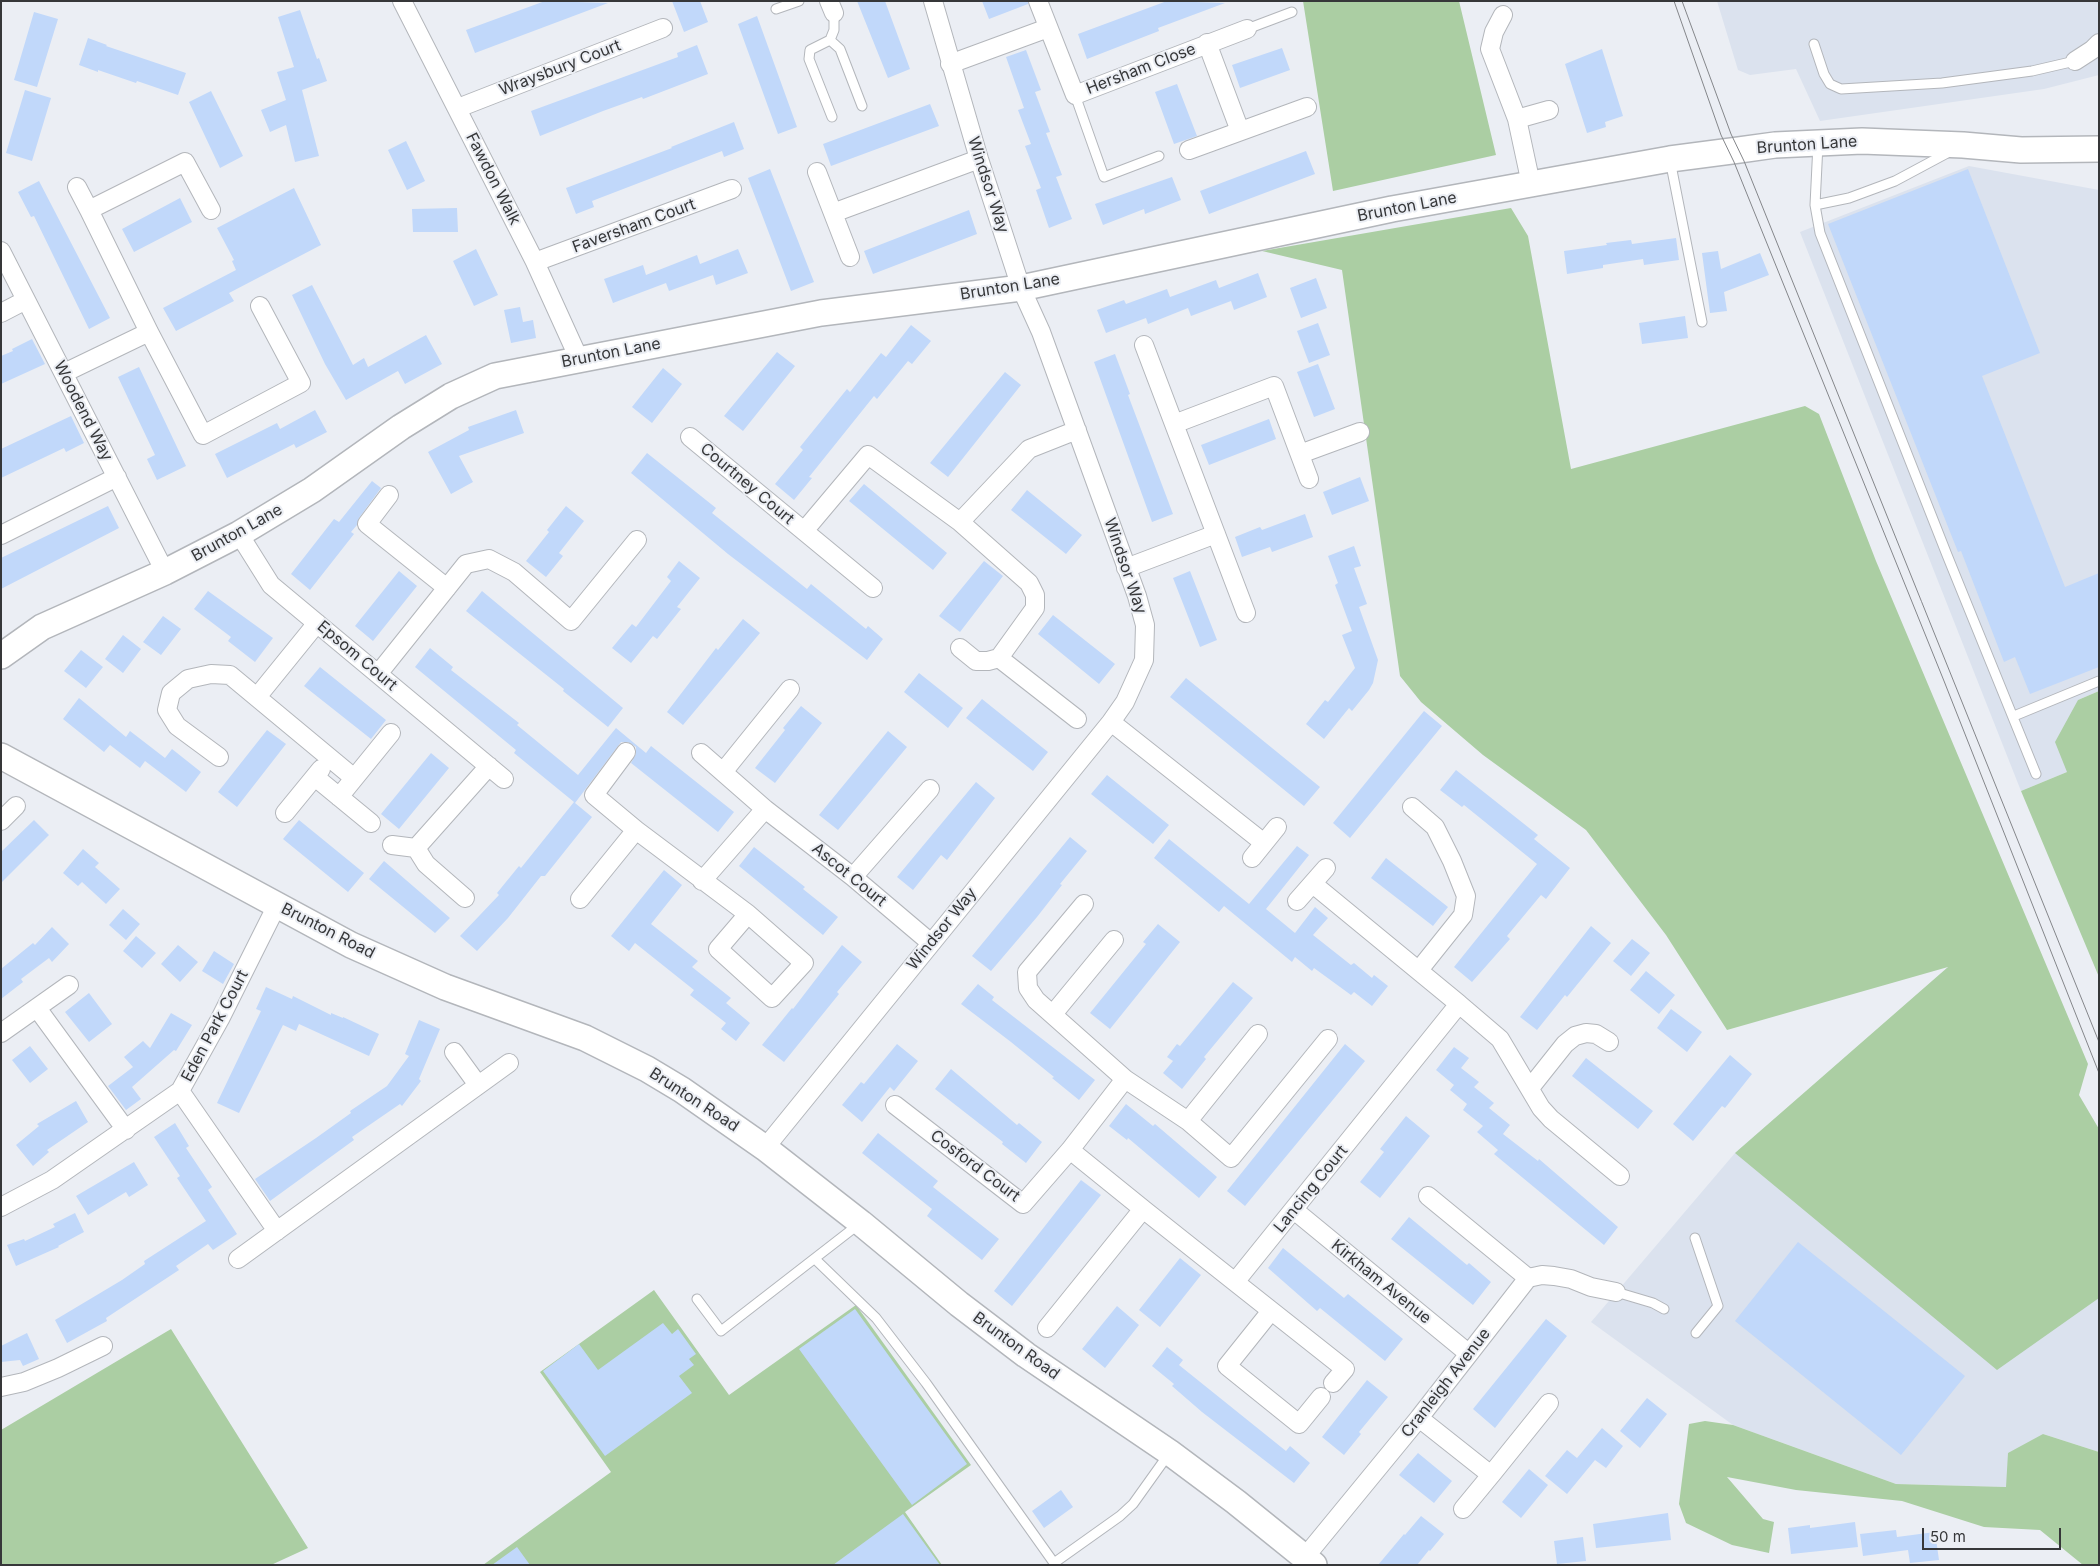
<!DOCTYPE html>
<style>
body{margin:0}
#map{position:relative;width:2100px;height:1566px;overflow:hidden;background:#ebeef4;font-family:Inter,sans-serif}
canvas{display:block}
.frame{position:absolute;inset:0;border:2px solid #363739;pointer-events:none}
.scale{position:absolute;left:1922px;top:1528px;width:139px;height:22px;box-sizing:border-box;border:2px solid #363739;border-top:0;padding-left:6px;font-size:15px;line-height:18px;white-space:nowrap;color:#363739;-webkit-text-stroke:4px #ebeef4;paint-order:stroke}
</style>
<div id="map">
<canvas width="2100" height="1566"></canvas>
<div class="frame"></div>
<div class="scale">50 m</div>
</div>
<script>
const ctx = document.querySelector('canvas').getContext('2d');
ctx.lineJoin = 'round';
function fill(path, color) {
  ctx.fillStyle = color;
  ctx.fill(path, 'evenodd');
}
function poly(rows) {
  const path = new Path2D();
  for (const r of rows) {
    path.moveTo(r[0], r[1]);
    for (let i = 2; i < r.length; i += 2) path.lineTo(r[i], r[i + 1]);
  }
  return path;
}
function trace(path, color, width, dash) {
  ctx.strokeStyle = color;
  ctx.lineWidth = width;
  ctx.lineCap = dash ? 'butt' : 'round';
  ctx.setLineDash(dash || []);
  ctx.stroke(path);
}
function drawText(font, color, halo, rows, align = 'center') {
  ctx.font = font + ' Inter,sans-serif';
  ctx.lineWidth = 4;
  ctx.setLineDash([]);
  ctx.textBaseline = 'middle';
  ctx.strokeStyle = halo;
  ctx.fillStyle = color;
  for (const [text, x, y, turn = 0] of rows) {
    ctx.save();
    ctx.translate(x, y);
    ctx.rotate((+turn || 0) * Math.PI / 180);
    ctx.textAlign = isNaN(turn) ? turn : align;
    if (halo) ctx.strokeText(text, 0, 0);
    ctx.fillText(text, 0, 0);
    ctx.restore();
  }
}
fill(poly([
 [1717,1,2099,1,2099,75,2044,89,1820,121,1796,69,1750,75,1738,70],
 [1969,166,2099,190,2099,691,2078,700,2067,772,2021,791,1800,232],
 [1780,1114,2099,1266,2099,1452,2043,1434,2006,1487,1896,1484,1733,1425,1591,1322,1735,1153]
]), '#dbe2ee');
fill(poly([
 [1303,1,1459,1,1496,155,1333,191],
 [1511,208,1528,236,1571,469,1805,406,1819,414,1876,561,2088,1064,2079,1095,2099,1129,2099,1298,1997,1370,1735,1153,1948,967,1727,1030,1666,935,1586,830,1483,755,1421,702,1400,676,1342,270,1262,251],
 [2099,691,2099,977,2021,791,2067,772,2055,742,2078,700],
 [654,1290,729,1395,856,1305,971,1465,905,1512,942,1565,483,1565,611,1472,540,1372],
 [171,1329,308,1548,271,1565,1,1565,1,1430],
 [1705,1421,1733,1425,1896,1484,2006,1487,2008,1453,2043,1434,2099,1452,2099,1565,2083,1565,2040,1530,1984,1527,1902,1501,1796,1490,1727,1477,1763,1519,1774,1522,1769,1553,1732,1545,1686,1523,1679,1504,1689,1424]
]), '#abcea3');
fill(poly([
 [545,1,608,3,475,53,466,30],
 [672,1,700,1,708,22,684,32],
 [857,1,885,1,910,69,888,78],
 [982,1,1028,1,1028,4,989,19],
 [1167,1,1225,3,1158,28,1159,31,1087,59,1078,34],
 [300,10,317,59,319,58,327,81,302,90,319,156,295,162,286,125,270,132,261,110,286,100,277,72,294,67,278,17],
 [34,12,58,19,37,87,14,80],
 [757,16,797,127,778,134,738,24],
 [88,38,107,45,106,46,186,73,178,95,137,81,136,83,98,70,98,72,79,65],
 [697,45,708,74,643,99,642,97,603,111,540,136,531,111,678,57,677,53],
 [1282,48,1290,70,1240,88,1232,65],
 [1602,49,1623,116,1605,122,1606,127,1587,133,1565,64],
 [1026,50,1041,90,1035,92,1050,132,1046,133,1062,175,1056,177,1072,219,1049,228,1036,190,1041,188,1025,146,1031,144,1018,110,1024,108,1006,57],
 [1177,84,1197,136,1174,144,1155,92],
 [25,90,51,98,32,161,6,153],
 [211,91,243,156,220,168,189,102],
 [930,104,939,126,831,166,823,144],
 [734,122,744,149,724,157,722,151,592,201,594,207,576,214,566,188,672,148,671,147],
 [406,141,425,181,407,190,388,150],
 [1306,151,1315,174,1209,214,1200,191],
 [770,169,814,282,791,291,748,178],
 [1968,169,2040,353,1982,376,2065,587,2099,573,2099,667,2030,694,2015,657,2004,662,1961,551,1958,552,1828,224],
 [1172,177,1181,200,1145,214,1144,209,1103,225,1095,204],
 [39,181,110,318,89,329,34,216,31,217,18,192],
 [294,188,321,245,229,293,234,301,176,331,163,308,236,270,232,261,234,260,217,228],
 [180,198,192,222,134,252,122,229],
 [457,208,458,232,413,232,412,209],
 [969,210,977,234,873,274,864,251],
 [1676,238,1679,260,1644,265,1643,259,1603,265,1603,268,1567,274,1564,251,1607,245,1606,243,1631,240,1632,244],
 [476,249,498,295,474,306,453,261],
 [738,249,748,273,716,285,713,275,669,291,666,283,613,303,604,279,643,265,646,275,697,255,700,264],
 [1718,251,1721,269,1760,253,1769,275,1724,292,1727,311,1710,313,1702,253],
 [1258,273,1267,297,1234,310,1231,301,1191,316,1188,308,1148,324,1146,318,1106,333,1097,310,1124,300,1126,304,1167,289,1170,297,1216,280,1219,288],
 [1316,278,1327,308,1301,318,1290,288],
 [312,285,353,365,364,358,368,367,426,335,442,364,405,384,398,371,346,400,325,364,292,295],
 [520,307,523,322,533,320,536,338,511,343,504,310],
 [1685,316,1688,338,1642,344,1639,323],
 [1318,323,1330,355,1309,363,1297,331],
 [911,325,931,341,912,364,908,361,877,399,874,396,809,477,812,478,794,500,775,484,803,450,800,447,847,389,850,392,881,353,886,357],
 [32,339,45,364,1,384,1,356,13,351,12,349],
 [777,352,795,366,743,431,724,416],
 [1115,354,1130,394,1128,395,1173,514,1152,522,1094,362],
 [1318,364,1335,409,1314,417,1297,372],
 [139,367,186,466,157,480,147,459,155,455,118,377],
 [663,368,682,384,652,423,632,407],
 [1005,372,1021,385,948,477,930,463],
 [315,410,327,432,296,448,294,444,227,478,215,454,277,423,280,429],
 [516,410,524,433,459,456,473,482,451,494,428,452,469,430,468,427],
 [71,416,84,443,66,452,64,448,1,478,1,449],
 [1269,419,1276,439,1209,465,1201,445],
 [647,453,716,508,712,513,807,589,811,584,866,629,868,626,883,639,867,660,728,554,631,473],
 [1360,477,1369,501,1332,515,1323,492],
 [372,481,381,488,359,518,357,525,351,532,354,534,310,590,291,574,334,519,339,522],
 [864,484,947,553,933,570,849,501],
 [1027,490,1082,535,1066,554,1011,510],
 [108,506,119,528,1,589,1,558],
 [566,506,584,521,559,553,563,556,546,577,526,561,549,532,547,530],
 [1305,514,1313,537,1272,552,1270,547,1242,557,1235,537,1260,527,1262,530],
 [1354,546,1361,566,1354,568,1367,604,1359,607,1378,660,1373,683,1369,690,1352,711,1349,708,1324,739,1306,724,1325,700,1328,702,1355,668,1342,635,1352,631,1335,585,1338,583,1328,556],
 [679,561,700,578,677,607,681,609,657,639,653,636,631,663,612,648,632,624,636,627,671,581,667,577],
 [984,561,1003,576,960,632,939,616],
 [399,571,417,586,373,641,355,626],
 [1190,571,1217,640,1200,647,1173,578],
 [208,591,273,638,255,662,228,641,231,637,194,609],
 [482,591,623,708,608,727,563,691,564,689,466,611],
 [1053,615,1115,664,1099,684,1038,634],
 [163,616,181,629,161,655,143,642],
 [743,619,760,633,683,725,667,712,716,648,718,650],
 [123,635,141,649,123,673,105,659],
 [430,648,453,667,451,670,519,723,517,725,578,775,616,728,646,753,651,746,734,812,718,832,631,763,636,754,636,747,628,742,621,742,575,803,592,817,545,876,541,876,508,918,477,951,460,936,499,895,497,893,519,866,521,868,574,802,514,753,516,750,415,667],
 [81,650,103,667,86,688,64,671],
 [320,667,386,720,371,739,304,686],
 [919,673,963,708,948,728,904,692],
 [1186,678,1320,787,1304,806,1170,697],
 [79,698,126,737,130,731,165,758,172,749,201,772,186,792,145,761,140,768,110,745,104,752,63,719],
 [982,699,1048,752,1033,771,966,718],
 [801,706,822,723,775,783,755,768,785,730,783,728],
 [1424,711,1442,726,1350,838,1333,823],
 [267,730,286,744,237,807,218,792],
 [888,731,907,747,838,830,819,815],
 [431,753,449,768,399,829,381,814],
 [1456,770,1538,835,1534,839,1570,868,1546,899,1541,895,1507,936,1510,939,1472,982,1454,967,1537,864,1464,805,1462,807,1440,790],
 [1107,775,1169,825,1153,844,1091,794],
 [976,782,995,798,947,860,941,855,913,890,897,877],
 [34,820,49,835,1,883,1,852],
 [299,820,364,873,348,892,283,839],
 [1070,837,1087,851,1060,884,1062,885,1037,917,991,971,972,956],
 [1169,839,1249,904,1297,846,1309,855,1266,909,1295,933,1315,907,1328,918,1313,935,1351,965,1354,963,1372,978,1374,975,1388,986,1372,1006,1354,992,1351,995,1314,968,1312,971,1295,957,1292,962,1224,906,1219,912,1154,858],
 [754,847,805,887,803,889,838,917,823,935,739,866],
 [83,849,99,863,95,867,120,889,106,904,82,882,78,886,63,873],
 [1386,858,1448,907,1433,926,1371,878],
 [384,861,450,918,435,933,369,879],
 [664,870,682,885,651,924,698,961,692,967,731,998,726,1003,750,1023,736,1041,721,1029,726,1023,690,995,694,990,635,943,629,951,611,936],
 [123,909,140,924,126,940,109,925],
 [1158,924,1180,942,1110,1029,1090,1013,1146,944,1143,942],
 [1591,926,1611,943,1567,997,1565,995,1537,1030,1520,1017],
 [52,927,69,944,52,962,49,958,21,979,23,982,1,999,1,969,33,943,35,945],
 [136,936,156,953,142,968,123,951],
 [1632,939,1650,953,1631,976,1613,961],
 [178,945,198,962,180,982,161,964],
 [842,945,862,962,837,992,839,994,784,1062,762,1045,792,1008,793,1009],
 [214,951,234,964,223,984,202,971],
 [1646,971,1675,995,1659,1014,1630,990],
 [1233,982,1253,998,1204,1057,1206,1059,1182,1089,1163,1073,1173,1061,1167,1057,1177,1044,1180,1046],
 [978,984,994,997,992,1000,1095,1080,1079,1100,1052,1078,1054,1077,1011,1042,961,1004],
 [266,987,292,999,293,996,331,1015,331,1013,343,1018,343,1017,379,1034,369,1056,299,1024,296,1031,283,1025,239,1113,217,1103,261,1011,256,1009],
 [89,993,112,1024,89,1042,65,1012],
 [1671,1009,1702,1032,1687,1052,1657,1028],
 [171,1013,192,1025,176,1051,174,1050,132,1087,141,1099,126,1110,108,1086,133,1067,124,1057,143,1041,150,1048],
 [419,1020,440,1029,419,1079,421,1081,402,1106,400,1104,352,1137,354,1140,270,1201,255,1179,316,1138,351,1113,350,1111,387,1086,409,1056,405,1054],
 [897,1044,918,1061,894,1091,890,1087,862,1122,842,1105,861,1082,864,1084],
 [1345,1044,1365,1061,1245,1206,1227,1191],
 [30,1046,48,1069,30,1083,12,1060],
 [1454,1047,1469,1058,1461,1068,1479,1082,1474,1087,1494,1103,1489,1108,1510,1125,1503,1134,1538,1161,1539,1159,1618,1227,1604,1245,1494,1154,1498,1150,1477,1132,1483,1126,1463,1110,1467,1104,1450,1090,1454,1085,1436,1070],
 [1730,1055,1752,1074,1725,1108,1722,1106,1693,1141,1673,1124],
 [1586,1058,1653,1111,1638,1129,1572,1076],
 [951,1069,1017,1125,1019,1123,1042,1142,1026,1163,1002,1144,1003,1142,935,1089],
 [76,1101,88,1122,47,1150,49,1152,33,1166,16,1145,39,1126,37,1124],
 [1126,1104,1153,1126,1155,1124,1217,1177,1199,1198,1128,1138,1127,1140,1109,1126],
 [1406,1116,1430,1136,1380,1198,1360,1182,1384,1152,1380,1149],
 [175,1123,189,1146,186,1148,212,1187,208,1190,237,1234,213,1250,208,1244,176,1266,179,1270,106,1318,107,1321,67,1343,55,1320,122,1280,145,1264,144,1261,206,1221,177,1178,180,1176,154,1137],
 [878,1133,938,1181,933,1187,999,1239,982,1260,927,1216,932,1209,862,1153],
 [134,1162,148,1185,129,1197,126,1192,88,1215,76,1196],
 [1081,1180,1101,1195,1012,1306,994,1291],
 [75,1213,84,1232,58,1246,59,1247,16,1266,7,1245,24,1239,25,1241,55,1227,53,1224],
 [1409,1217,1467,1265,1469,1263,1491,1282,1473,1305,1391,1239],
 [1798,1242,1965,1376,1901,1455,1735,1321],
 [1283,1248,1344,1298,1348,1294,1403,1339,1385,1361,1320,1308,1317,1311,1268,1268],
 [1180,1258,1201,1275,1160,1327,1139,1310],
 [1117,1306,1139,1325,1105,1368,1082,1349],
 [855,1309,967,1464,912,1505,799,1349],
 [1546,1319,1567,1336,1495,1428,1473,1409],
 [663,1323,672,1334,678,1329,696,1354,689,1359,694,1365,679,1376,692,1393,605,1456,543,1371,579,1344,598,1370],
 [27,1333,39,1359,23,1366,20,1360,1,1362,1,1346],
 [1167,1347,1183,1360,1179,1365,1286,1451,1290,1446,1310,1463,1294,1483,1202,1412,1172,1386,1174,1384,1152,1366],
 [1367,1380,1388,1397,1359,1432,1361,1434,1344,1455,1322,1437],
 [1647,1398,1667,1414,1640,1448,1620,1431],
 [1602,1428,1623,1446,1606,1468,1595,1460,1567,1494,1545,1476,1567,1450,1577,1458],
 [1418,1453,1452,1481,1434,1503,1399,1475],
 [1529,1469,1548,1485,1521,1518,1502,1502],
 [1061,1490,1073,1507,1044,1528,1032,1511],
 [1668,1513,1671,1540,1596,1548,1593,1524],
 [903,1514,940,1565,833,1565],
 [1421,1516,1444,1534,1430,1551,1429,1550,1417,1565,1378,1565,1404,1534,1405,1535],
 [1855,1522,1858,1547,1791,1554,1788,1528,1810,1525,1810,1528],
 [1896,1530,1897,1537,1935,1532,1939,1560,1910,1563,1908,1550,1863,1556,1860,1534],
 [1583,1537,1586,1561,1557,1564,1554,1541],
 [517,1547,530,1565,492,1565]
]), '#c1d8fa');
const lane = poly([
 [776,9,799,1],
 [834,13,834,30,830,40,840,49,862,106],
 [1247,29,1292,12],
 [830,40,810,50,809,59,832,117],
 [1814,44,1824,74,1830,84,1841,89,1942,83,2032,71,2075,61],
 [1075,95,1104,177,1159,156],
 [1818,144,1815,205,1820,233,1947,555,2036,774],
 [1670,160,1702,322],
 [1815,205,1849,198,1895,181,1951,151],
 [2014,716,2099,681],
 [1695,1238,1718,1306,1696,1333],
 [815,1259,876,1318,926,1383,1054,1563,1120,1516,1133,1504,1168,1455],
 [1616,1292,1653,1303,1664,1309],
 [697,1299,721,1331,859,1224]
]);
const street = poly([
 [402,1,535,262,579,359],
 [829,1,834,13],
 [1038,1,1075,95,1247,29],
 [1503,15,1494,32,1490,49,1517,119,1531,184],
 [1207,43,1240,131],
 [2075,61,2092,50,2099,43],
 [950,64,1048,28],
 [458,108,663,28],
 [1517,119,1549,110],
 [1189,150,1307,107],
 [817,172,850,257],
 [77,187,89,210],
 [211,210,185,162,89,210,149,332,203,435,301,383,260,306],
 [833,213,979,159],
 [1,251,165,572],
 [535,262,732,189],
 [1,313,26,300],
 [1144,345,1174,424],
 [64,373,149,332],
 [690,437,873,588],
 [1300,454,1360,432],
 [389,495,367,524,447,588],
 [960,522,1029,449,1077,430],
 [804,531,868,455,960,522,1029,583,1035,595,1035,608,999,658,988,661,976,661,960,648],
 [239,534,271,585,504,779],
 [1,535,117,477],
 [1126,568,1216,534],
 [1246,613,1174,424,1274,386,1309,479],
 [999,658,1077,719],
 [378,674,466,564,489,559,514,572,571,621,637,540],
 [257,697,317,623],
 [1111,722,1264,843],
 [626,752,594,795,636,830],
 [701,753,765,809,702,881],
 [219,757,177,726,167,710,171,693,188,679,211,674,230,675,354,778],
 [723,772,790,689],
 [315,777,371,823],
 [339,797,391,733],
 [1412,807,1435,827,1452,861,1466,896,1463,915,1419,970],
 [765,809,853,877,931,943],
 [285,813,321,769],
 [1,821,16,806],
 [392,845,416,848],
 [1252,858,1277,827],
 [853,877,930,789],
 [465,898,426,864,416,848,489,766],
 [580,899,636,830,748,914,804,963,772,998,718,949,748,914],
 [1297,901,1326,868],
 [1084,904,1027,972,1028,988,1036,1000,1125,1079,1188,1121,1231,1158,1328,1039],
 [1459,1004,1500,1039,1541,1108,1551,1119,1620,1176],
 [37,1008,126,1130],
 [1053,1014,1114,940],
 [1,1033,69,985],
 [454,1052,478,1085],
 [1530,1088,1565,1044,1575,1036,1586,1033,1596,1034,1609,1042],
 [180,1091,277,1231],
 [895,1105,1023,1204,1070,1150,1125,1079],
 [1188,1121,1258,1034],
 [765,1148,1111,722,1125,702,1144,660,1145,625,1137,596,1041,332,1021,288,979,159,933,1],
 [1428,1196,1528,1278],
 [1,1207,52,1180,180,1091,220,1019,277,905],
 [1143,1209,1235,1282,1459,1004,1313,884],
 [1294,1210,1468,1353],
 [238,1259,509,1063],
 [1235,1282,1345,1369,1333,1383],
 [1271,1311,1227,1366,1299,1424,1321,1397],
 [1047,1328,1143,1209,1070,1150],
 [1,1387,24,1382,58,1368,103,1346],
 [1419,1418,1491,1475,1549,1403],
 [1463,1509,1491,1475],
 [1305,1557,1419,1418,1528,1278,1542,1275,1554,1276,1571,1279,1591,1287,1616,1292]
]);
const secondary = poly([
 [1,656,42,627,165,572,239,534,312,490,401,427,451,396,495,376,821,313,1021,288,1392,209,1670,159,1739,150,1775,145,1862,141,1963,145,2021,150,2099,149],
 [1,756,351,945,445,987,585,1038,647,1069,682,1090,765,1148,861,1223,959,1304,1026,1355,1169,1452,1236,1502,1314,1565]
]);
trace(lane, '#b3b6bb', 11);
trace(street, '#b3b6bb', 20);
trace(secondary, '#b3b6bb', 28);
trace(lane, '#fff', 9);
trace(street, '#fff', 18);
trace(secondary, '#fff', 25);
trace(poly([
 [1674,1,1721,135,1734,162,1944,681,2099,1073],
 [1682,1,1731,134,1744,161,2099,1042]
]), '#84868a', 1);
drawText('16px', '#363739', '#ebeef4', [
 ["Wraysbury Court",560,68,-21],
 ["Hersham Close",1141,69,-21],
 ["Brunton Lane",1807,145,-4],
 ["Fawdon Walk",493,179,63],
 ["Windsor Way",988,185,72],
 ["Brunton Lane",1407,207,-11],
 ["Faversham Court",634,226,-20],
 ["Brunton Lane",1010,287,-9],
 ["Brunton Lane",611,353,-11],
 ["Woodend Way",83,411,63],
 ["Courtney Court",747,484,40],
 ["Brunton Lane",237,533,-29],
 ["Windsor Way",1125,566,71],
 ["Epsom Court",357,656,40],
 ["Ascot Court",849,875,39],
 ["Windsor Way",942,929,-51],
 ["Brunton Road",328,931,27],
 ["Eden Park Court",215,1026,-62],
 ["Brunton Road",694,1100,33],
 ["Cosford Court",975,1166,37],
 ["Lancing Court",1311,1189,-51],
 ["Kirkham Avenue",1381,1282,39],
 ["Brunton Road",1016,1346,36],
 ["Cranleigh Avenue",1446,1383,-52]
]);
</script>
